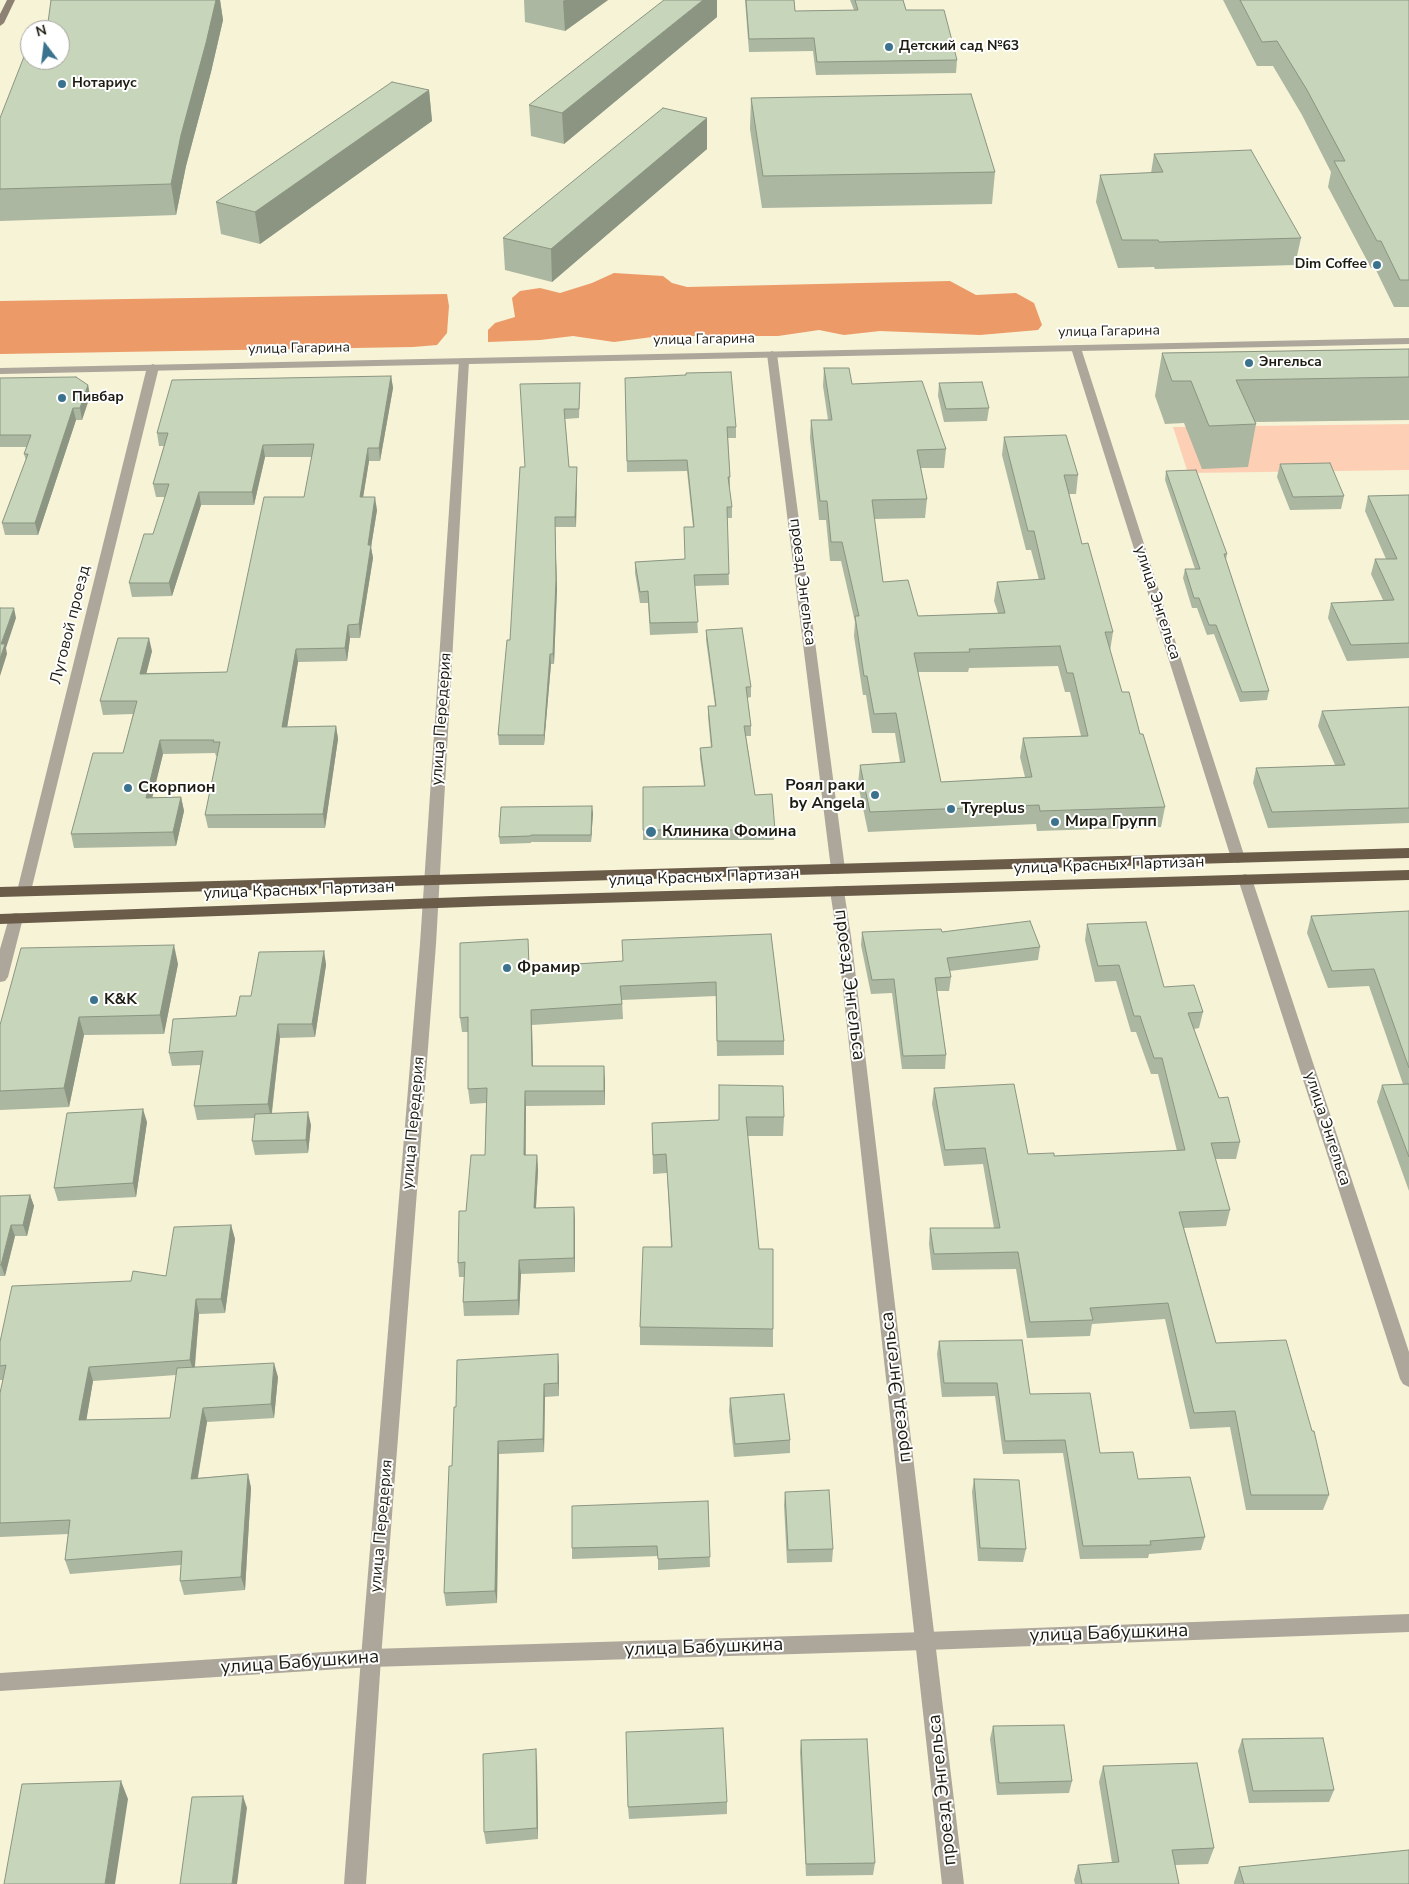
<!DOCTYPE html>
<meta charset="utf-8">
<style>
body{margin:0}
#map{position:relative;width:1409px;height:1884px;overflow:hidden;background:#f6f3d6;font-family:"Nunito Sans",sans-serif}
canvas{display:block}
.north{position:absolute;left:20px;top:20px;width:50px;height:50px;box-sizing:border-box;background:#fff;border:1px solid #a5a4a0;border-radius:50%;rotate:345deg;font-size:14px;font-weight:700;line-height:20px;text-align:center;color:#1d1c11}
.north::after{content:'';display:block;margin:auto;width:18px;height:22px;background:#3b728d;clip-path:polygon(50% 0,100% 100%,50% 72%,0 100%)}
</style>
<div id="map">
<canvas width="1409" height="1884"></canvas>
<div class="north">N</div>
</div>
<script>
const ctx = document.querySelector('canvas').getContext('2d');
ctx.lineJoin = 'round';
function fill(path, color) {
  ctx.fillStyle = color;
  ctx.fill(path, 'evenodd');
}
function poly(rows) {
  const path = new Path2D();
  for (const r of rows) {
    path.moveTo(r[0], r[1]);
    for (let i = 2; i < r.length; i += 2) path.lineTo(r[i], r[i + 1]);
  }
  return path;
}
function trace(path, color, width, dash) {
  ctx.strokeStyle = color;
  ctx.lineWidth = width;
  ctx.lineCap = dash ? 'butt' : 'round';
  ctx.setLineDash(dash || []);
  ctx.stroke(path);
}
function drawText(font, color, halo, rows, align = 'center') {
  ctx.font = font + ' "Nunito Sans",sans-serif';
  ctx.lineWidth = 4;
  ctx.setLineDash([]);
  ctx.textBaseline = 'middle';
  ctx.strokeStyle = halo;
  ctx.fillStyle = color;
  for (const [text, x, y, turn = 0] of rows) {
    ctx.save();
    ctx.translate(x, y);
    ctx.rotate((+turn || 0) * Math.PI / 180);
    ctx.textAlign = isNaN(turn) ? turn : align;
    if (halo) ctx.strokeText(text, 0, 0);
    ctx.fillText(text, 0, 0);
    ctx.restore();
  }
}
fill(poly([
 [1409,424,1409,470,1188,473,1173,427]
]), '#fdd0b5');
fill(poly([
 [614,273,663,276,672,283,687,287,950,281,976,295,1016,293,1034,303,1042,325,1038,330,980,335,880,331,844,335,819,330,778,336,660,336,614,342,573,336,540,340,488,342,488,330,495,323,515,317,512,298,520,291,540,288,560,293,592,283],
 [447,294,449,306,447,333,437,345,413,347,0,354,0,301]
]), '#ec9a67');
fill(poly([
 [1076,345,1081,348,1245,858,1243,861,1238,863,1233,861,1231,858,1071,348,1076,345],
 [772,351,777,354,845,869,843,872,838,874,833,872,831,869,767,354,772,351],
 [464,358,469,361,436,944,381,1658,366,1884,344,1884,361,1658,420,944,459,361,464,358],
 [153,364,159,367,31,891,29,895,24,896,19,895,17,891,147,367,153,364],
 [1245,874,1250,876,1252,879,1409,1352,1409,1387,1403,1384,1400,1379,1238,879,1240,876,1245,874],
 [837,886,842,887,844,891,851,936,964,1884,942,1884,837,936,830,891,832,887,837,886],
 [16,913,21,914,23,918,8,977,5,981,0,982,0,949,9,918,11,914,16,913]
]), '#ada69b');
fill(poly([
 [1409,338,1409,344,0,374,0,368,1409,338],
 [1409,1614,1409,1632,926,1650,371,1667,0,1691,0,1673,371,1649,926,1632,1409,1614]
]), '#ada69b');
fill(poly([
 [7,0,15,0,4,23,0,26,0,14,7,0]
]), '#8c8172');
fill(poly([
 [1409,848,1409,858,0,897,0,887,1409,848],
 [1409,870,1409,880,492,906,0,924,0,914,492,896,1409,870]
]), '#6a5c48');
fill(poly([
 [51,0,220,0,223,20,211,72,186,166,176,215,0,221,0,118,60,60],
 [524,0,608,0,565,31,525,22],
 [745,0,794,0,795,11,854,10,850,0,903,0,906,10,957,60,956,73,816,75,813,51,749,52],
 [1223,0,1409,0,1409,307,1394,307,1375,268,1371,268,1328,187,1331,172,1302,115,1273,66,1257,66],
 [717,17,564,144,531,136,529,105],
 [429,90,432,121,260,244,221,234,216,202],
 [751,98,995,172,992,204,762,208,750,129],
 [707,118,707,149,552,282,505,270,503,238],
 [1154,154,1301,238,1295,265,1155,269,1154,267,1118,268,1096,202,1100,175,1151,173],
 [1409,349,1409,420,1255,422,1256,424,1248,467,1202,469,1184,423,1165,424,1155,396,1162,353],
 [824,368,852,384,946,449,944,468,921,468,927,499,925,518,874,519,883,582,918,616,998,613,994,601,997,582,1039,580,1031,550,1026,550,1002,455,1004,437,1078,475,1076,494,1069,494,1082,544,1113,632,1110,651,1122,692,1140,734,1165,807,1161,827,1037,831,1036,824,868,832,858,784,860,765,900,762,895,733,872,733,866,695,863,695,854,636,855,622,841,561,830,561,826,520,819,520,810,438,811,420,828,420,823,386],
 [1058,666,1065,692,1070,692,1081,736,1023,738,1020,757,1025,777,941,782,918,672,968,672,969,668],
 [391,376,393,388,380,461,369,461,363,497,377,510,371,547,373,558,360,638,350,638,347,661,298,662,287,727,336,726,338,739,325,828,208,828,205,815,217,756,216,756,215,753,163,754,152,797,181,797,184,811,176,846,74,848,71,834,123,753,133,714,103,715,100,701,152,651,146,673,227,672,304,497,312,457,265,457,254,505,201,505,172,596,132,597,129,583,153,534,165,497,156,497,153,484,164,446,159,446,157,433],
 [0,378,88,385,90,396,82,420,76,420,38,535,5,535,2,523,26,460,24,454,27,447,0,447],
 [625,378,736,427,736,438,728,438,730,477,730,488,729,488,732,507,732,518,727,518,729,585,695,586,698,633,650,635,648,603,640,603,635,573,635,562,685,559,693,527,687,471,627,472],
 [580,383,579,418,565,419,569,467,577,467,577,476,576,527,555,527,557,589,554,664,551,664,544,745,499,745,498,735,510,640,525,467],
 [939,383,989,408,987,421,944,422,938,396],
 [1280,464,1344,496,1341,509,1290,510,1277,477],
 [1166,471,1227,554,1226,560,1269,691,1267,700,1240,702,1214,634,1207,635,1197,608,1192,608,1183,578,1185,569,1195,569,1165,480],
 [1409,495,1409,658,1347,661,1328,618,1331,603,1383,600,1371,574,1375,559,1386,559,1365,511,1368,496],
 [706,630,751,687,751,697,747,698,751,726,751,736,746,736,755,795,775,830,774,840,643,840,643,830,704,786,700,758,700,748,711,748,708,717,708,706,715,706,706,640],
 [1409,707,1409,823,1268,828,1253,783,1256,768,1335,765,1318,726,1322,711],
 [593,813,591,842,531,842,531,843,500,844,499,837],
 [1409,911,1409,1191,1377,1102,1382,1085,1403,1084,1369,986,1328,988,1307,933,1311,916],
 [1087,924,1164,987,1203,1012,1199,1028,1194,1029,1219,1098,1240,1142,1236,1159,1215,1159,1230,1210,1226,1226,1184,1228,1216,1343,1329,1495,1323,1510,1246,1510,1230,1427,1190,1429,1165,1319,1092,1324,1090,1336,1027,1338,1016,1269,932,1270,929,1244,930,1228,994,1228,983,1164,944,1166,932,1104,934,1088,1028,1154,1054,1156,1177,1151,1158,1074,1151,1074,1136,1032,1131,1032,1116,981,1095,982,1085,940],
 [862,932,942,932,1040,947,1038,960,950,971,951,977,949,991,937,991,946,1055,945,1069,902,1069,892,993,871,994,861,945],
 [771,934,784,1041,784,1055,717,1056,716,996,622,1000,623,1019,532,1025,533,1066,605,1080,605,1105,526,1106,526,1155,537,1155,538,1170,536,1208,574,1207,575,1221,575,1272,521,1274,519,1315,464,1316,463,1302,464,1277,459,1277,458,1263,466,1211,485,1155,486,1103,470,1104,468,1089,468,1032,462,1032,460,1018,528,939,529,967,622,961],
 [324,951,326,965,315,1037,280,1038,272,1113,311,1125,308,1153,255,1155,252,1141,255,1118,197,1120,194,1106,201,1065,172,1066,169,1053,236,1016,251,996],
 [178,964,164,1034,84,1035,69,1107,0,1110,0,1025],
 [719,1085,784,1117,783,1136,748,1136,759,1249,773,1329,773,1347,640,1345,640,1327,671,1247,667,1173,653,1174,652,1123,719,1120],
 [147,1122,136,1197,58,1201,54,1188],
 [30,1195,34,1206,27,1236,15,1236,5,1276,0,1276,0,1196],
 [231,1225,235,1239,225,1313,199,1314,195,1367,278,1377,274,1418,207,1422,198,1478,248,1474,251,1488,245,1590,184,1595,180,1581,181,1565,70,1574,65,1560,68,1534,0,1537,0,1393,3,1380,0,1380,0,1342,131,1281,166,1276],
 [176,1375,170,1418,86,1420,93,1381],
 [939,1341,1030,1394,1100,1453,1138,1479,1205,1537,1201,1550,1149,1554,1148,1558,1080,1559,1063,1453,1003,1454,995,1396,942,1397,937,1354],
 [558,1354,559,1396,545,1397,544,1452,499,1454,497,1603,446,1606,444,1593,452,1466,456,1407],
 [730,1398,790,1440,790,1453,734,1457,729,1411],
 [974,1479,1026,1549,1023,1562,978,1561,972,1492],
 [785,1492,833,1549,832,1562,787,1563,784,1505],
 [708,1501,710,1567,658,1570,658,1556,572,1559,572,1548],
 [993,1726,1072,1781,1069,1793,997,1795,990,1739],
 [1242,1739,1334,1790,1329,1802,1249,1803,1238,1751],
 [801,1740,875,1863,873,1875,806,1876,800,1752],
 [537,1762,538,1839,486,1844,484,1832],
 [1103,1766,1214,1848,1208,1864,1175,1865,1179,1884,1075,1884,1074,1880,1078,1865,1112,1863,1099,1782],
 [727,1802,727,1814,629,1819,628,1807],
 [1239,1867,1409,1884,1234,1884,1234,1882]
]), '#abb7a0');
fill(poly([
 [216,0,220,0,223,20,211,72,186,166,176,215,171,184,181,135],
 [565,0,608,0,565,31,563,1],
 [703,0,717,0,717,17,564,144,562,113],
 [429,90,432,121,260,244,255,212],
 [707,118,707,149,552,282,551,249],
 [391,376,393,388,380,461,379,448],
 [88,385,90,396,82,420,80,408],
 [73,408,76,420,38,535,35,523],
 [263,445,265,457,254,505,252,492],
 [368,448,369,461,361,510,360,497],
 [577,467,577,476,576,527,575,517],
 [199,492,201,505,172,596,169,583],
 [375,497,377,510,371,547,373,558,360,638,359,624,368,545],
 [555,527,557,589,554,664,553,654],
 [14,608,16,618,6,648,7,654,0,676,0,659,1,644],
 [348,625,350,638,347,661,345,648],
 [149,638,152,651,143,687,140,674],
 [296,649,298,662,285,740,282,727],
 [550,654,551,664,544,745,544,735],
 [336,726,338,739,325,828,323,814],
 [160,740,163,754,149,811,146,798],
 [181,797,184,811,176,846,173,832],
 [592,806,593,813,591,842,591,835],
 [174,945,178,964,164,1034,160,1015],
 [324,951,326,965,315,1037,312,1024],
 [531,1010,532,1025,533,1081,532,1066],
 [79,1017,84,1035,69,1107,64,1088],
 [278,1024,280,1038,271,1118,268,1104],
 [604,1066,605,1080,605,1105,604,1091],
 [525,1091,526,1106,525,1170,524,1155],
 [143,1109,147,1122,136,1197,133,1183],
 [308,1112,311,1125,308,1153,306,1140],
 [537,1155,538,1170,535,1223,534,1208],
 [30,1195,34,1206,27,1236,23,1225],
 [574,1207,575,1221,575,1272,574,1258],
 [11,1225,15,1236,5,1276,1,1265],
 [231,1225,235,1239,225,1313,221,1299],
 [519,1260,521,1274,519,1315,518,1300],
 [196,1299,199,1314,194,1374,190,1360],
 [558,1354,559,1367,559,1396,558,1383],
 [274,1363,278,1377,274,1418,271,1404],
 [89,1367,93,1381,84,1434,79,1420],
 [544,1384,545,1397,544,1452,543,1439],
 [203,1408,207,1422,195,1493,191,1479],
 [498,1441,499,1454,497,1603,495,1591],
 [248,1474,251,1488,245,1590,241,1577],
 [536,1749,537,1762,538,1839,537,1828],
 [121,1781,128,1799,115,1884,105,1884],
 [243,1796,247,1808,237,1884,232,1884]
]), '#8b9582');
const building = poly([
 [51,0,216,0,206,43,181,135,171,184,0,189,0,118,27,49,30,49,30,60,60,60,60,30,47,30,51,0],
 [664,0,703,0,562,113,529,105,664,0],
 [746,0,794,0,795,11,858,10,855,0,903,0,906,10,944,10,957,60,817,62,814,38,749,39,746,0],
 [1240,0,1409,0,1409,280,1400,280,1381,241,1377,241,1334,161,1345,161,1307,90,1277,41,1262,42,1240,0],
 [392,82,429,90,255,212,216,202,392,82],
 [971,94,995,172,763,176,751,98,971,94],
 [663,108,707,118,551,249,503,238,663,108],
 [1251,150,1301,238,1159,242,1158,240,1122,240,1100,175,1163,172,1154,154,1251,150],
 [1409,349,1409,377,1236,380,1256,424,1209,426,1191,381,1172,381,1162,353,1409,349],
 [824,368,849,368,852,384,922,381,946,449,917,450,927,499,872,500,883,582,908,580,918,616,1005,613,997,582,1045,579,1034,531,1028,531,1004,437,1066,435,1078,475,1064,475,1082,544,1088,543,1113,632,1105,632,1122,692,1129,692,1140,734,1143,734,1165,807,1040,811,1039,805,870,812,860,765,905,762,896,713,874,714,867,676,864,676,855,616,859,616,842,542,831,542,827,501,820,501,811,420,832,420,824,368],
 [1060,646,1067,673,1073,673,1088,736,1023,738,1032,777,941,782,914,653,970,652,969,649,1060,646],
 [731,372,736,427,727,427,730,477,728,477,732,507,727,507,729,574,694,575,698,622,650,623,648,591,640,592,635,562,685,559,684,527,694,527,687,460,627,461,625,378,686,375,686,373,731,372],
 [391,376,379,448,368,448,360,497,375,497,368,545,371,545,359,624,348,625,345,648,296,649,282,727,336,726,323,814,205,815,220,742,213,742,214,740,160,740,146,798,181,797,173,832,71,834,93,753,123,753,137,701,100,701,118,638,149,638,140,674,227,672,264,497,304,497,314,444,263,445,252,492,199,492,169,583,129,583,144,534,153,534,169,484,153,484,168,433,157,433,172,380,391,376],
 [76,377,88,385,80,408,73,408,35,523,2,523,28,454,24,454,31,435,0,435,0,378,76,377],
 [982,382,989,408,946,409,939,383,982,382],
 [580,383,579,409,564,409,569,467,577,467,575,517,555,517,556,580,553,654,550,654,544,735,498,735,507,640,510,640,520,467,525,467,520,384,580,383],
 [1330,463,1344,496,1293,497,1280,464,1330,463],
 [1196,470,1227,554,1224,554,1269,691,1242,692,1216,625,1209,625,1199,598,1194,598,1185,569,1200,569,1166,471,1196,470],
 [1409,495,1409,643,1351,645,1331,603,1394,600,1375,559,1397,559,1368,496,1409,495],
 [0,608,14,608,1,644,5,644,0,659,0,608],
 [742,628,751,687,746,687,751,726,744,726,755,795,772,794,775,830,643,830,643,787,705,786,700,748,712,747,708,706,716,706,706,630,742,628],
 [1409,707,1409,808,1272,812,1256,768,1345,765,1322,711,1409,707],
 [592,806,591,835,531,835,530,836,499,837,501,807,592,806],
 [1409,911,1409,1068,1374,969,1332,971,1311,916,1409,911],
 [1030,921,1040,947,947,958,951,977,935,978,946,1055,903,1056,894,979,872,980,862,932,941,929,942,932,1030,921],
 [1146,922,1164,987,1194,985,1203,1012,1188,1013,1219,1098,1228,1097,1240,1142,1211,1143,1230,1210,1179,1212,1216,1343,1286,1340,1312,1431,1314,1431,1329,1495,1251,1495,1235,1411,1194,1413,1168,1303,1090,1308,1093,1320,1030,1322,1018,1252,934,1254,930,1228,1000,1228,985,1148,945,1150,934,1088,1014,1084,1028,1154,1054,1153,1054,1156,1185,1150,1162,1058,1154,1058,1140,1016,1134,1016,1119,965,1098,966,1087,924,1146,922],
 [771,934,784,1041,717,1041,716,982,620,986,622,1004,531,1010,532,1066,604,1066,604,1091,525,1091,524,1155,537,1155,534,1208,574,1207,574,1258,519,1260,518,1300,463,1302,465,1262,458,1263,459,1211,466,1211,471,1155,485,1155,487,1088,468,1089,468,1017,460,1018,460,943,528,939,529,967,623,961,622,940,771,934],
 [174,945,160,1015,79,1017,64,1088,0,1091,0,1025,21,948,174,945],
 [324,951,312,1024,278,1024,268,1104,194,1106,203,1051,169,1053,173,1019,236,1016,240,996,251,996,259,952,324,951],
 [1409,1084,1409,1157,1382,1085,1409,1084],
 [719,1085,783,1086,784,1117,746,1117,759,1249,773,1249,773,1329,640,1327,643,1247,672,1247,666,1154,653,1155,652,1123,719,1120,719,1085],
 [143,1109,133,1183,54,1188,67,1113,143,1109],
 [308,1112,306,1140,252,1141,255,1114,308,1112],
 [30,1195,23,1225,11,1225,1,1265,0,1265,0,1196,30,1195],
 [231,1225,221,1299,196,1299,190,1360,89,1367,79,1420,170,1418,177,1368,274,1363,271,1404,203,1408,191,1479,248,1474,241,1577,180,1581,182,1551,65,1560,70,1520,0,1523,0,1393,6,1365,0,1366,0,1342,12,1286,131,1281,133,1271,166,1276,174,1227,231,1225],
 [1022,1340,1030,1394,1090,1393,1100,1453,1133,1452,1138,1479,1190,1477,1205,1537,1150,1541,1151,1545,1083,1546,1065,1440,1005,1441,997,1383,944,1383,939,1341,1022,1340],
 [558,1354,558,1383,544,1384,543,1439,498,1441,495,1591,444,1593,449,1466,452,1466,454,1407,456,1407,457,1360,558,1354],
 [784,1394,790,1440,735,1444,730,1398,784,1394],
 [974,1479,1019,1480,1026,1549,980,1548,974,1479],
 [829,1490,833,1549,788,1550,785,1492,829,1490],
 [708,1501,710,1557,658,1559,657,1546,572,1548,572,1506,708,1501],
 [1064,1725,1072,1781,999,1783,993,1726,1064,1725],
 [723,1728,727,1802,628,1807,626,1732,723,1728],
 [1323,1738,1334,1790,1253,1791,1242,1739,1323,1738],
 [867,1739,875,1863,806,1864,801,1740,867,1739],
 [536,1749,537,1828,484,1832,483,1754,536,1749],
 [1197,1763,1214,1848,1172,1850,1179,1884,1082,1884,1078,1865,1119,1862,1103,1766,1197,1763],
 [121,1781,105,1884,4,1884,22,1784,121,1781],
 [243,1796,232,1884,180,1884,192,1797,243,1796],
 [1409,1850,1409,1884,1244,1884,1239,1867,1409,1850]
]);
fill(building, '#c7d5ba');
trace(building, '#8b9582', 1);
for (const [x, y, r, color] of [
 [889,47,5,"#3b728d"],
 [62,84,5,"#3b728d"],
 [1377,265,5,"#3b728d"],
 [1249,363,5,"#3b728d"],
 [62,398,5,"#3b728d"],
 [128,788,5,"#3b728d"],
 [875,795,5,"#3b728d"],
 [951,809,5,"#3b728d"],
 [1055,822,5,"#3b728d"],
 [651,832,6,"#3b728d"],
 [507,968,5,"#3b728d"],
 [94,1000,5,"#3b728d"]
]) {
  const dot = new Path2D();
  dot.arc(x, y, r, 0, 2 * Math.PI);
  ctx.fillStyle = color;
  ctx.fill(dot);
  trace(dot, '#fff', 2);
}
drawText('bold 14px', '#1d1c11', '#fff', [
 ["Детский сад №63",899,47],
 ["Нотариус",72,84],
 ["Dim Coffee",1367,265,"right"],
 ["Энгельса",1259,363],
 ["Пивбар",72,398]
], 'left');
drawText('14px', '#1d1c11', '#fff', [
 ["улица Гагарина",1109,332,-1],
 ["улица Гагарина",704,340,-1],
 ["улица Гагарина",299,349,-1]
]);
drawText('16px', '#1d1c11', '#fff', [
 ["проезд Энгельса",802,582,83],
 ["улица Энгельса",1157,603,72],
 ["Луговой проезд",71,625,-76],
 ["улица Передерия",442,719,-86],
 ["улица Красных Партизан",1109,866,-2],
 ["улица Красных Партизан",704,878,-2],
 ["улица Красных Партизан",299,891,-2],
 ["улица Передерия",414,1123,-85],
 ["улица Энгельса",1327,1129,72],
 ["улица Передерия",382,1526,-85]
]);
drawText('bold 16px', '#1d1c11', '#fff', [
 ["Роял раки",865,786,"right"],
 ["by Angela",865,804,"right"],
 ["Скорпион",138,788],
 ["Tyreplus",961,809],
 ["Мира Групп",1065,822],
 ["Клиника Фомина",662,832],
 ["Фрамир",517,968],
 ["K&K",104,1000]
], 'left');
drawText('19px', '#1d1c11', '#fff', [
 ["проезд Энгельса",849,985,83],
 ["проезд Энгельса",897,1387,-97],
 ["улица Бабушкина",1109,1634,-2],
 ["улица Бабушкина",704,1648,-2],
 ["улица Бабушкина",300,1663,-4],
 ["проезд Энгельса",943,1790,-96]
]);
</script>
